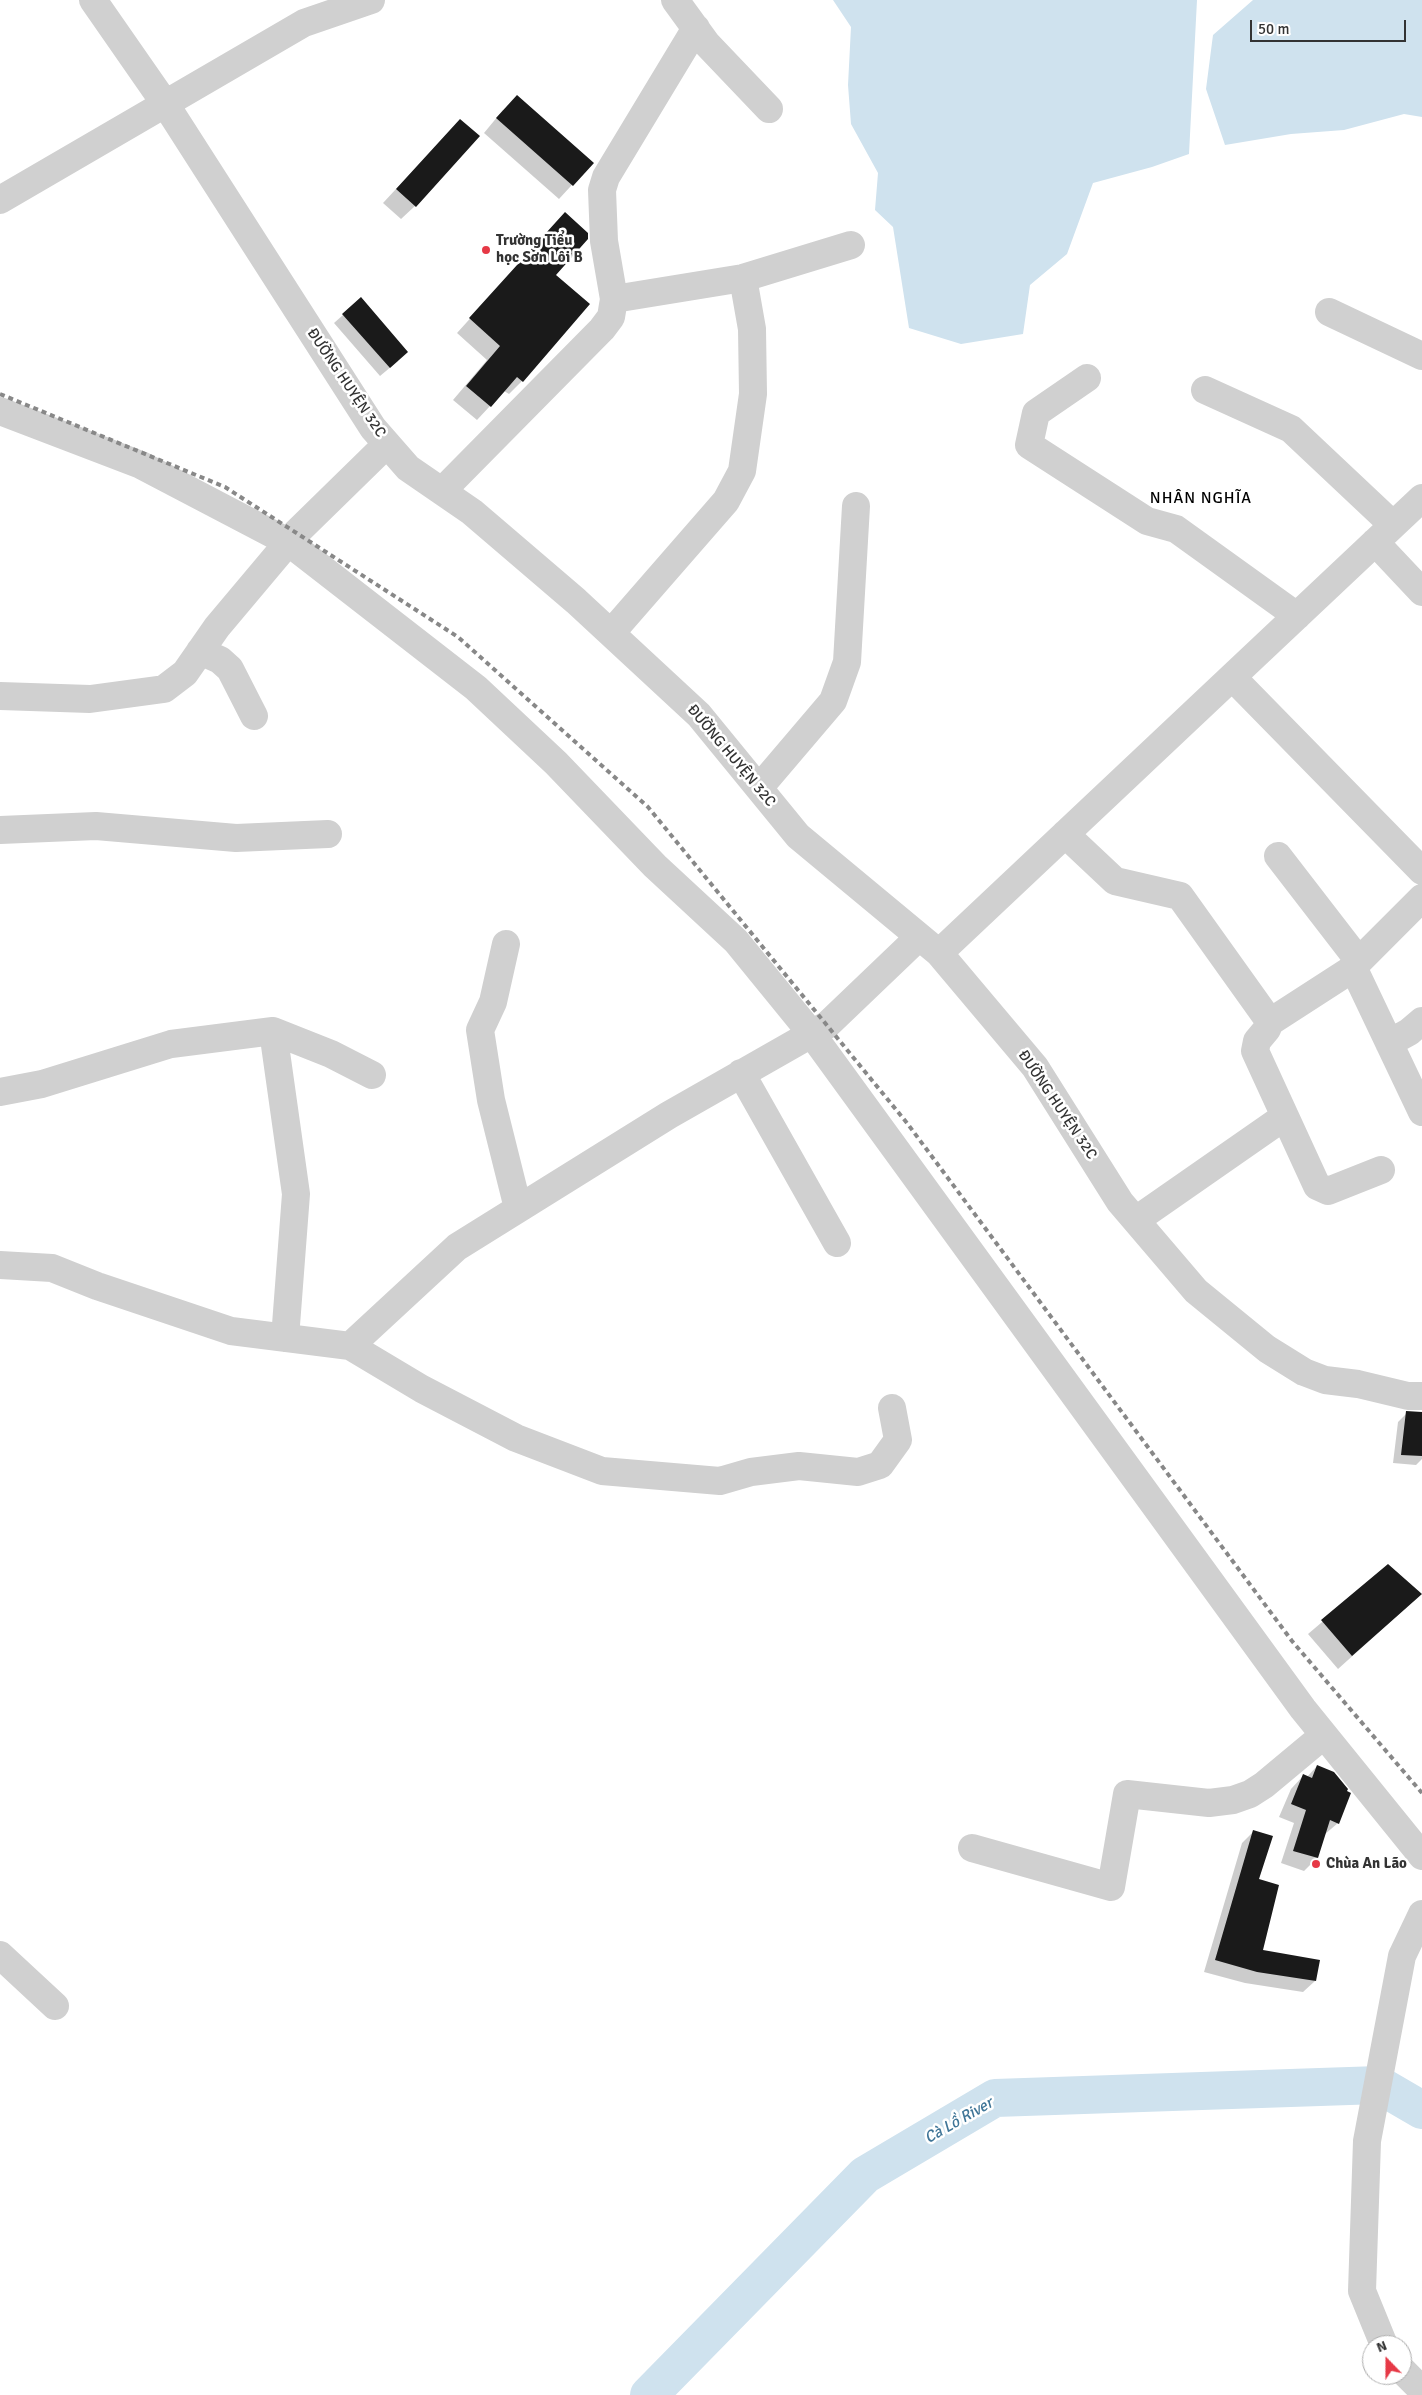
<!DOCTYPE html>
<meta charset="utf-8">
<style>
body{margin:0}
#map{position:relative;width:1422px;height:2395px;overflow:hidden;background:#fff;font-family:Signika,sans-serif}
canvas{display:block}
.north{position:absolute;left:1362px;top:2335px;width:50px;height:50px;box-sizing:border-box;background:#fff;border:1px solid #adadad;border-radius:50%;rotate:338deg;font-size:14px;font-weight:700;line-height:20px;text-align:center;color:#333}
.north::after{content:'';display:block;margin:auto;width:18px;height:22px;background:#e63946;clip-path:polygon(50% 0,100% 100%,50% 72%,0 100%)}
.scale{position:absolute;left:1250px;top:20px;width:156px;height:22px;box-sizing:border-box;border:2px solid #333;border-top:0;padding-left:6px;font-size:15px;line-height:18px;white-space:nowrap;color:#333;-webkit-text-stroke:4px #fff;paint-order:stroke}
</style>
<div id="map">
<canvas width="1422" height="2395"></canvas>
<div class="north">N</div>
<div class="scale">50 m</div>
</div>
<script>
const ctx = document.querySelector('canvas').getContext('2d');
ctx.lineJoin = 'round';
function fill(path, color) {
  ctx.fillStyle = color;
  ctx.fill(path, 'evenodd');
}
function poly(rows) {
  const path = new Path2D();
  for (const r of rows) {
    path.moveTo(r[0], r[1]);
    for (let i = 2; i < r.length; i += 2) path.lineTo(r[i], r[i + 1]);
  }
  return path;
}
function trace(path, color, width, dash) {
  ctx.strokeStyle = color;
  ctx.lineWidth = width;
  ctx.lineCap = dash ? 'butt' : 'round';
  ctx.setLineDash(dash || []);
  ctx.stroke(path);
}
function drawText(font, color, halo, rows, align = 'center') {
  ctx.font = font + ' Signika,sans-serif';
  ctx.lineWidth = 5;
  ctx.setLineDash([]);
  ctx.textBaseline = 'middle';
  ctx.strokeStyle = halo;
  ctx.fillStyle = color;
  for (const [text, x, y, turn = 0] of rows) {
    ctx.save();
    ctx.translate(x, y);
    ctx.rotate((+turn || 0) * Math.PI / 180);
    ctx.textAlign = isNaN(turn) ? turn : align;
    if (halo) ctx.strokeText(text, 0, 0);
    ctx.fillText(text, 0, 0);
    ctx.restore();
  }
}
fill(poly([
 [833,0,1197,0,1189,154,1152,167,1093,183,1067,254,1030,285,1023,334,961,344,909,328,893,227,875,210,878,173,851,124,848,85,851,27],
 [1253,0,1422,0,1422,117,1404,114,1344,130,1291,134,1225,145,1206,89,1213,35]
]), '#cfe2ee');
fill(poly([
 [503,110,592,163,559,199,484,133],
 [447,134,415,206,401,219,383,203],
 [552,228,522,381,509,394,504,391,477,420,453,400,487,360,457,333],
 [343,315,398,361,380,376,334,323],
 [1422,1412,1422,1459,1416,1465,1393,1463,1398,1422,1407,1413],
 [1388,1566,1407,1607,1338,1669,1308,1634],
 [1317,1766,1346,1792,1338,1823,1324,1835,1317,1858,1304,1871,1281,1863,1294,1823,1279,1817,1291,1789,1303,1776,1307,1777],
 [1254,1831,1262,1951,1315,1981,1303,1992,1245,1983,1204,1972,1242,1843]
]), '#0003');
trace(poly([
 [649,2395,865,2175,995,2098,1379,2085,1422,2110]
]), '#cfe2ee', 38);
fill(poly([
 [517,95,594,163,573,186,496,118],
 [460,119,480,136,416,207,396,189],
 [565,212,588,233,588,239,556,275,590,304,523,382,517,377,491,407,466,386,500,346,469,318],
 [361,297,408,352,390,368,342,314],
 [1406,1411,1422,1412,1422,1456,1401,1455],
 [1388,1564,1422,1594,1352,1656,1321,1620],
 [1317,1765,1334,1772,1348,1789,1347,1791,1351,1793,1339,1824,1330,1820,1318,1858,1293,1851,1306,1810,1291,1804,1303,1774,1312,1778],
 [1253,1830,1273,1836,1259,1879,1279,1885,1263,1950,1320,1960,1316,1981,1257,1972,1215,1960]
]), '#1a1a1a');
trace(poly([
 [93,0,166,105,373,428,408,468,472,512,576,601,699,715,798,836,939,953,1035,1067,1120,1202,1196,1291,1267,1349,1304,1372,1325,1380,1358,1384,1408,1396,1422,1396],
 [675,0,707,44,769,109],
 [0,200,304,23,371,0],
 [614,299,743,278,851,245],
 [1329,312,1422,356],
 [1087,378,1036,413,1029,445,1147,521,1176,529,1297,616],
 [1205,390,1291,429,1393,525],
 [0,411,141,465,288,542,476,688,556,763,655,866,736,941,811,1033,1303,1709,1422,1856],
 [442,491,602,329,611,317,614,299,604,241,602,190,606,177,696,28],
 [1375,542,1422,592],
 [611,633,726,501,742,471,753,394,752,329,743,278],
 [200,651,220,660,230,669,254,716],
 [1232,677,1422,871],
 [0,696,90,699,164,689,185,673,217,627,296,533,387,444],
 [759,788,833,701,847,662,856,506],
 [0,830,96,826,236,838,328,834],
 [1065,834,1115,881,1180,896,1270,1022],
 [1278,856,1359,961],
 [506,944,493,1002,480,1030,491,1100,518,1208],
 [939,953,1422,498],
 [1353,967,1422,1112],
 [273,1031,296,1194,285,1338],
 [1389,1043,1409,1032,1422,1021],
 [741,1073,837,1243],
 [0,1092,42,1084,171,1044,273,1031,331,1054,372,1075],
 [1381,1170,1328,1191,1317,1186,1255,1051,1257,1041,1267,1029,1270,1022,1349,971,1422,898],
 [1136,1220,1284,1117],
 [0,1265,52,1268,97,1286,231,1331,350,1346,422,1389,516,1438,602,1471,720,1481,751,1472,799,1466,858,1472,880,1465,898,1440,892,1408],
 [350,1346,457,1247,669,1115,827,1025,919,937],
 [972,1848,1111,1887,1127,1794,1209,1803,1233,1800,1250,1794,1264,1785,1324,1735],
 [0,1955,55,2006],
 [1384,2345,1362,2291,1367,2141,1402,1956,1422,1914],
 [1402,2370,1422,2390]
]), '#d0d0d0', 28);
trace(poly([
 [0,394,225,487,458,637,648,807,907,1123,1292,1641,1422,1793]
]), '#888', 4, [5, 4]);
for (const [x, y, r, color] of [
 [486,250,5,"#e63946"],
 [1316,1864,5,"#e63946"]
]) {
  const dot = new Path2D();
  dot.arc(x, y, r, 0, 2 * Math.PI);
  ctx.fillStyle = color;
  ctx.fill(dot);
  trace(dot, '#fff', 2);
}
drawText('bold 15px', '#333', '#fff', [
 ["Trường Tiểu",496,241],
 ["học Sơn Lôi B",496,258],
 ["Chùa An Lão",1326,1864]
], 'left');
drawText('15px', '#333', '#fff', [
 ["ĐƯỜNG HUYỆN 32C",346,383,56],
 ["ĐƯỜNG HUYỆN 32C",731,756,50],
 ["ĐƯỜNG HUYỆN 32C",1057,1105,56]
]);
ctx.letterSpacing = '1px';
drawText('16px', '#000', '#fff', [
 ["NHÂN NGHĨA",1201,499]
]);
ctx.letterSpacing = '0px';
drawText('italic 16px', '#3f7597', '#fff', [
 ["Cà Lồ River",959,2121,-30]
]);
</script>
